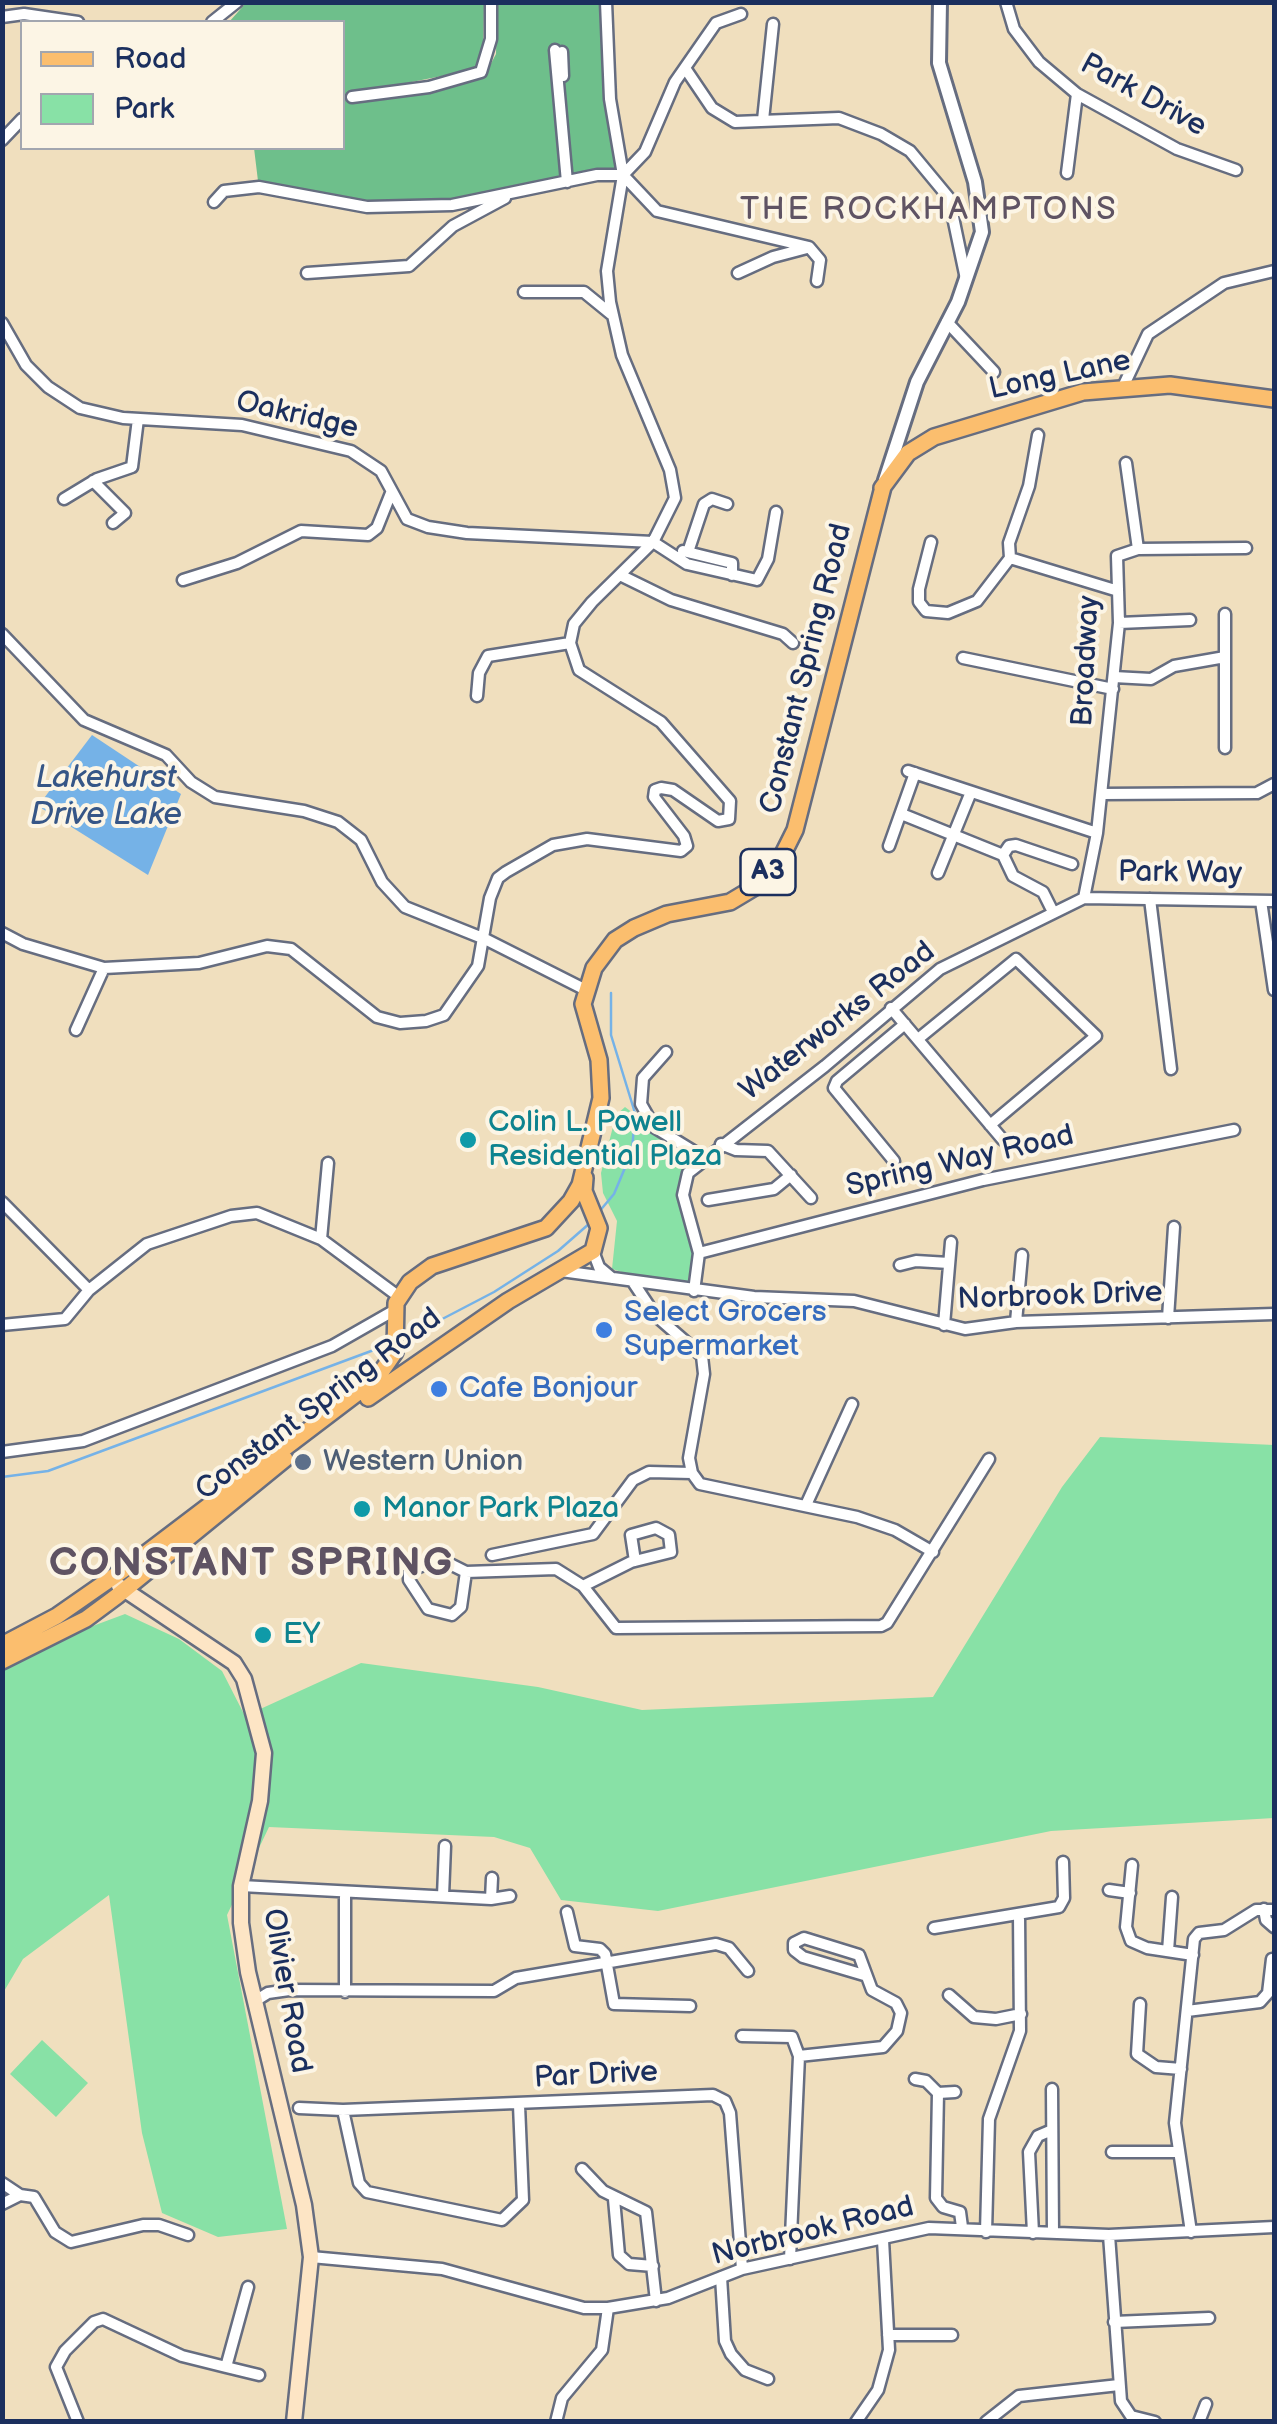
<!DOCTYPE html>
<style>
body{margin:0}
#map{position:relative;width:1277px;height:2424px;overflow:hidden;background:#f0dfbe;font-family:"Balsamiq Sans",sans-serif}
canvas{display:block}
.frame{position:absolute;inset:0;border:5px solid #1b2f5e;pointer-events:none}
.legend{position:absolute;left:20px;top:20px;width:325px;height:130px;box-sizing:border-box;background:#fcf5e5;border:2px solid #a2a6af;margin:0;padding:12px 18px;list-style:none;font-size:30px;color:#1b2f5e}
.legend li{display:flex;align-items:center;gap:20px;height:50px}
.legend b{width:50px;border:2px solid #a2a6af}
</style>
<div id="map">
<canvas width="1277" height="2424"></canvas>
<div class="frame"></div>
<ul class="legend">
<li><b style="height:12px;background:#fbbe6e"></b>Road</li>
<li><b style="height:28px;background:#88e1a6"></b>Park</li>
</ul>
</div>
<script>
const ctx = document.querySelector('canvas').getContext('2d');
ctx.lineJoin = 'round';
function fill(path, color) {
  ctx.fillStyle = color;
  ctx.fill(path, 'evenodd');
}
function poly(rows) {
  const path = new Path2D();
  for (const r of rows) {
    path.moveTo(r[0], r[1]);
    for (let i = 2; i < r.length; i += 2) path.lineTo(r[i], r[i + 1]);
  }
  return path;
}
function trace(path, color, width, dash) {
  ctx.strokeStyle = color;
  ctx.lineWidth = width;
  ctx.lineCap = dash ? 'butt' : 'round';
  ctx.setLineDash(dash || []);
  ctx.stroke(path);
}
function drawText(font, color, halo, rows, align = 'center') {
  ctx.font = font + ' "Balsamiq Sans",sans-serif';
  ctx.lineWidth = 8;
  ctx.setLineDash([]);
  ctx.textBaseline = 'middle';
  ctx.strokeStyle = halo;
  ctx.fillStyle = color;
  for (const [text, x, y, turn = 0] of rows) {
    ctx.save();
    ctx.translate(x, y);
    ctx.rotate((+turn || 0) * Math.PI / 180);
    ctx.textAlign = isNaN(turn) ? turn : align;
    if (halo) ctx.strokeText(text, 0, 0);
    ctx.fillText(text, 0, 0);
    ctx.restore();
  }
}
fill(poly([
 [625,1107,686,1153,693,1164,677,1196,693,1251,688,1281,641,1278,612,1269,617,1221,603,1193,601,1173,616,1115],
 [1100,1437,1274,1445,1274,1818,1051,1831,658,1911,561,1900,530,1848,494,1837,269,1827,227,1915,287,2229,218,2237,162,2213,142,2133,109,1895,23,1959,3,1993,3,1665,23,1652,125,1614,179,1639,222,1671,245,1716,361,1663,538,1687,642,1710,933,1697,1062,1487],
 [42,2040,88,2083,56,2117,10,2074]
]), '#88e1a6');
fill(poly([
 [246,3,484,3,483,59,477,69,351,94,347,102,436,90,484,77,496,54,497,3,603,3,620,172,452,201,369,203,258,181,254,148,342,148,342,22,229,22]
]), '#6ebf8b');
fill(poly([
 [92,735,181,794,148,875,38,806]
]), '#75b2e7');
trace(poly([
 [598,1213,614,1194,632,1151,635,1113,611,1035,611,993],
 [402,1340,494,1292,558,1251,590,1223],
 [2,1477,48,1471,390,1344]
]), '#75b2e7', 2.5);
const minor = poly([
 [606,2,610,99,623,175,657,211,809,247,820,260,817,281],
 [1006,2,1014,29,1039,62,1077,94,1177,149,1236,170],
 [2,17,24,14,78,22],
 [212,22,237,2],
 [555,50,567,182],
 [562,52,563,76],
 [687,71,712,108,735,122,839,118,881,134,910,151,949,198,966,279],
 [352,97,429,87,481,72,491,39,491,2],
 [763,120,773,24],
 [2,140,22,119],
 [1067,173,1077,94],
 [214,202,224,191,259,187,367,207,452,205,597,175,623,175],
 [307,273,409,266,453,226,505,198],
 [738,273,773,257,807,248],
 [524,292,584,292,611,314],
 [947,322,994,372],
 [2,323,26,365,48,387,80,408,123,418,242,425,351,451,381,471,407,519,428,527,467,533,653,542,687,564,757,580,768,559,776,512],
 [1123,387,1148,334,1224,283,1274,271],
 [1126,463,1138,549],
 [93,481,125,513,113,523],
 [64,499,97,479,132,467,138,419],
 [931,542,919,589,919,602,926,611,948,613,977,601,1010,558],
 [689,549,704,504,712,499,727,504],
 [683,551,732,563,732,575],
 [1010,558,1009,543,1029,486,1038,435],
 [1010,558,1115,590],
 [622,576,671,600,783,634,793,643],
 [183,580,237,563,301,531,368,535,377,528,391,493],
 [1225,614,1225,748],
 [1119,623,1190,620],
 [2,634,84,720,166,755,191,782,215,797,304,811,338,822,361,840,382,882,405,907,485,939,584,989],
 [963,658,1113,689],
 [1114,677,1151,679,1174,666,1225,657],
 [477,696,479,673,488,656,570,643],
 [908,771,1097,833],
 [1102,794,1257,793,1274,784],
 [904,815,1003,855],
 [889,846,915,773],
 [1003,855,1013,876,1043,892,1053,912],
 [1003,855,1009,846,1016,845,1072,864],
 [938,873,971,792],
 [1084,898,1097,833,1119,623,1117,556,1138,549,1246,548],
 [1150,899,1171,1069],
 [1261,901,1274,990],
 [2,933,23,944,104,968,199,963,267,946,291,949,377,1017,400,1023,426,1021,444,1015,478,966,490,898,498,878,506,872,553,845,587,839,681,851,687,846,684,836,654,797,655,790,661,788,673,790,718,821,729,819,730,801,661,722,579,670,570,643,574,624,592,602,653,542,675,498,670,470,622,355,610,302,607,271,623,175,645,152,675,82,716,23,741,14],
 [891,1008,1003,1140],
 [76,1030,104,968],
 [918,1039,1016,959,1096,1036,990,1125],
 [666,1052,643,1078,641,1104,654,1127,703,1157],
 [721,1144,736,1150,768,1151,811,1198],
 [894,1161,834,1088,837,1081,905,1024],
 [708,1200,774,1189,791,1175],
 [2,1202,89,1290],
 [321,1239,328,1163],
 [593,1251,599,1267,612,1278],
 [699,1253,983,1180,1234,1130],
 [900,1265,916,1261,949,1263],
 [561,1271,754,1297,854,1301,965,1329,1016,1322,1274,1314],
 [633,1282,655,1315,702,1356,704,1374,689,1458,692,1473,700,1484,857,1517,895,1530,933,1552],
 [694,1291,699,1253,683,1195,688,1173,825,1066,940,969,1084,898,1274,901],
 [1168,1318,1174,1227],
 [1016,1322,1022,1255],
 [2,1325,65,1319,89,1290,147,1244,231,1216,257,1213,321,1239,398,1296],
 [944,1325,951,1242],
 [2,1452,83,1441,332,1346,395,1310],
 [806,1505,852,1404],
 [492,1555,593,1534,633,1480,649,1472,692,1473],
 [431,1562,446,1562,466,1572,461,1607,452,1615,428,1609,409,1580,409,1571,431,1562],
 [466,1572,556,1569,583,1586,616,1628,881,1626,887,1623,989,1459],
 [583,1586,631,1562,671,1552,669,1535,656,1528,631,1535,635,1561],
 [1132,1865,1126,1927,1131,1941,1147,1948,1193,1955],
 [241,1886,491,1899,510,1896],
 [1109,1890,1130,1893],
 [443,1896,445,1846],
 [491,1899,492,1878],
 [1264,1909,1266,1920,1274,1927],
 [567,1912,575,1946,600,1949,605,1954,614,2004,690,2006],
 [934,1928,1059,1907,1064,1898,1063,1862],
 [1168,1951,1172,1897],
 [345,1992,345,1892],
 [949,1995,974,2017,996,2019,1021,2014],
 [255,2001,268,1993,289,1990,494,1991,516,1978,716,1944,729,1948,748,1971],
 [1140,2004,1137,2054,1156,2067,1181,2069],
 [1187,2011,1260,2002,1268,1993,1272,1959],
 [742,2036,792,2037,799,2056],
 [915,2079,926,2081,938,2093,936,2198,943,2207,960,2212,962,2227],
 [1052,2089,1053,2233],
 [938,2093,955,2092],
 [299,2108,343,2110,713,2095,725,2101,730,2113,742,2269],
 [343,2110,359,2183,367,2192,502,2220,523,2200,519,2105],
 [1112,2152,1178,2152],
 [582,2169,603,2191,646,2212,656,2301],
 [2,2183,20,2195,34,2197,55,2232,71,2242,143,2225,159,2225,188,2235],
 [614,2199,619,2255,629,2264,653,2266],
 [2,2204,20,2195],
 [986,2232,989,2119,1020,2031,1019,1914],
 [1191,2232,1175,2123,1194,1939,1199,1933,1224,1930,1256,1910,1274,1910],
 [1033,2233,1029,2152,1038,2136,1052,2130],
 [1109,2235,1121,2401,1131,2416,1155,2422],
 [311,2257,442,2269,584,2308,608,2308,668,2298,742,2269,929,2228,1109,2235,1274,2227],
 [790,2259,799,2056,883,2047,897,2031,901,2013,896,2003,872,1990,859,1955,804,1938,794,1943,794,1950,803,1957,864,1975],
 [721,2277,725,2341,731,2354,745,2370,768,2379],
 [1114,2322,1209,2318],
 [888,2335,952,2335],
 [226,2367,259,2375],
 [78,2422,56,2367,65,2351,94,2322,103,2319,182,2356,226,2367,248,2287],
 [556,2422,562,2398,602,2350,608,2308],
 [856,2422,878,2390,889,2350,883,2240],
 [986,2422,1019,2396,1119,2385],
 [1199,2422,1206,2404]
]);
const tertiary = poly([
 [885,480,917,382,958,302,982,232,975,182,939,63,940,2]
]);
const secondary = poly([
 [119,1586,234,1663,244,1679,264,1753,260,1801,241,1886,241,1923,248,1972,304,2205,311,2257,294,2422]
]);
const primary = poly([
 [882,488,908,453,934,437,1083,392,1170,385,1274,399],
 [368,1398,508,1301,593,1251,599,1228,584,1191,585,1178],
 [2,1645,57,1616,136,1561,377,1378,395,1352,396,1303,410,1282,432,1266,546,1228,571,1201,580,1185,601,1098,599,1060,583,1004,594,968,615,940,634,928,667,914,730,902,755,887,781,858,795,830,883,487],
 [2,1661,86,1619,117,1596,285,1459]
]);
trace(minor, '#666d80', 15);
trace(tertiary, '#666d80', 18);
trace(secondary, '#666d80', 19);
trace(primary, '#666d80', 20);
trace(minor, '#fff', 10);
trace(tertiary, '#fff', 12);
trace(secondary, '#fde5c5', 14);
trace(primary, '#fbbe6e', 15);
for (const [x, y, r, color] of [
 [468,1140,10,"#0f9aa8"],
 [604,1330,10,"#3f7fe0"],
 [439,1389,10,"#3f7fe0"],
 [303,1462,10,"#5c6f8a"],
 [362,1509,10,"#0f9aa8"],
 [263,1635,10,"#0f9aa8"]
]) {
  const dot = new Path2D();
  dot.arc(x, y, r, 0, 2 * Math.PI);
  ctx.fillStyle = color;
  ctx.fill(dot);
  trace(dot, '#fcf5e5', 4);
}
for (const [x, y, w] of [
 [768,872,55]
]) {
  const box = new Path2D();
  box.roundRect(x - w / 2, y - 23, w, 46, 8);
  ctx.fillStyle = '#fcf5e5';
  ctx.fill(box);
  trace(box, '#1b2f5e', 2.5);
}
drawText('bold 28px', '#1b2f5e', null, [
 ["A3",768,872]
]);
drawText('30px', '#1b2f5e', '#fcf5e5', [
 ["Park Drive",1143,96,29],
 ["Long Lane",1060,376,-12],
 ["Oakridge",297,416,13],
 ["Broadway",1087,661,-87],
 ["Constant Spring Road",807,669,-76],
 ["Park Way",1180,874,1],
 ["Waterworks Road",838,1022,-38],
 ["Spring Way Road",960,1162,-13],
 ["Norbrook Drive",1060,1297,-2],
 ["Constant Spring Road",319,1405,-37],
 ["Olivier Road",286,1991,80],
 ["Par Drive",596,2076,-3],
 ["Norbrook Road",813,2232,-14]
]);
drawText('30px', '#0d838f', '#fcf5e5', [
 ["Colin L. Powell",488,1123],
 ["Residential Plaza",488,1157],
 ["Manor Park Plaza",382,1509],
 ["EY",283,1635]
], 'left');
drawText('30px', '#366cbe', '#fcf5e5', [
 ["Select Grocers",624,1313],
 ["Supermarket",624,1347],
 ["Cafe Bonjour",459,1389]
], 'left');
drawText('30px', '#4e5e75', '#fcf5e5', [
 ["Western Union",323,1462]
], 'left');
ctx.letterSpacing = '2.5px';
drawText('32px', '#5f5363', '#fcf5e5', [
 ["THE ROCKHAMPTONS",929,211]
]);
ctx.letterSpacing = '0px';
drawText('italic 32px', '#365687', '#fcf5e5', [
 ["Lakehurst",106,779],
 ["Drive Lake",106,816]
]);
ctx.letterSpacing = '2.5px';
drawText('bold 40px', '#5f5363', '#fcf5e5', [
 ["CONSTANT SPRING",252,1565]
]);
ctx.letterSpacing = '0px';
</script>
